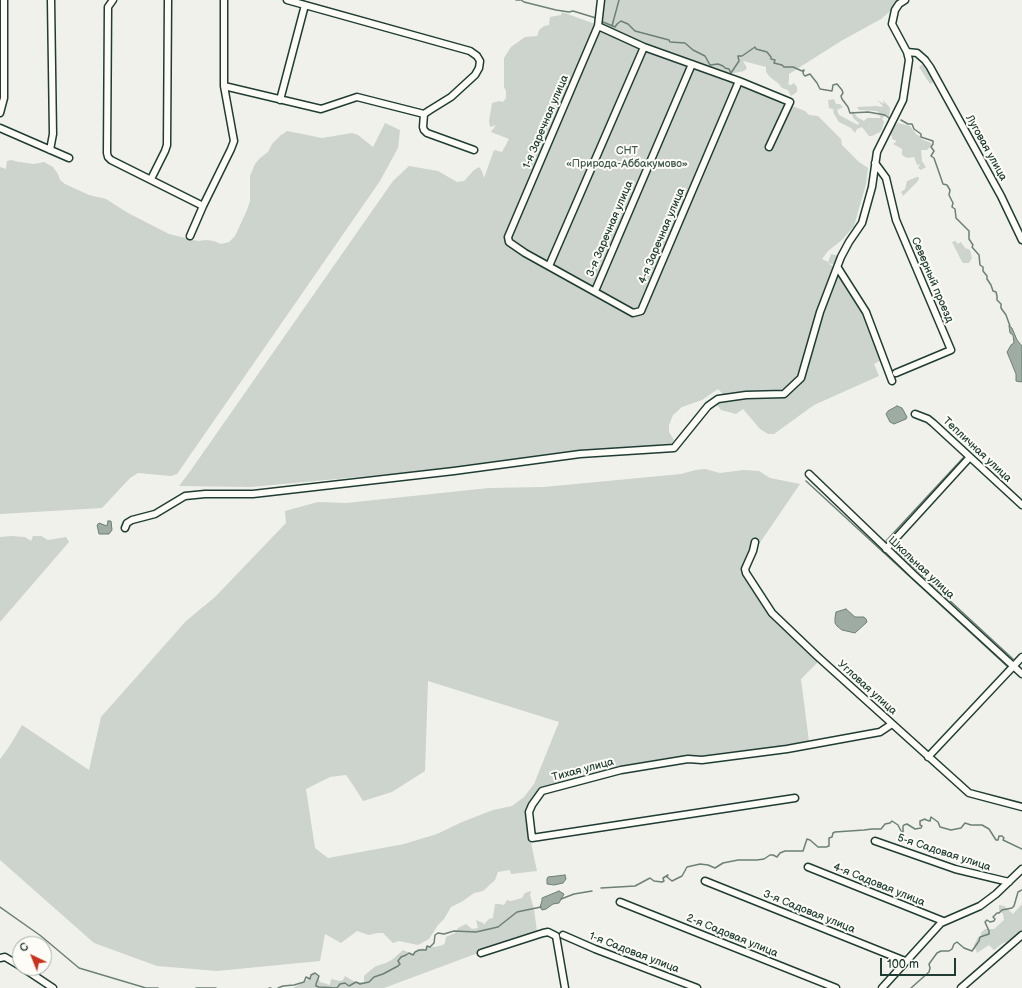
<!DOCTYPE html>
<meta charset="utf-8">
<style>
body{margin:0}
#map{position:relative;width:1022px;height:988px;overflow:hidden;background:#f0f1eb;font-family:"Balsamiq Sans",sans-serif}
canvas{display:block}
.north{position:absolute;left:12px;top:936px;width:40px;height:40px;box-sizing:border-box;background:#fdfcf7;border:1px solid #a4b0a9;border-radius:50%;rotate:317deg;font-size:11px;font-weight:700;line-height:16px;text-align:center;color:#1f3d34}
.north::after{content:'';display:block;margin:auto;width:14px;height:18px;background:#c8321e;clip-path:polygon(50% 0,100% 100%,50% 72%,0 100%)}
.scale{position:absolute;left:880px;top:958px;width:76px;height:18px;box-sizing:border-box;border:2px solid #1f3d34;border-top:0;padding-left:5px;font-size:12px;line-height:14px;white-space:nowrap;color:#1f3d34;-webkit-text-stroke:3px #fdfcf7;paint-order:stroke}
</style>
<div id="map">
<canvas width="1022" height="988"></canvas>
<div class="north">С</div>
<div class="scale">100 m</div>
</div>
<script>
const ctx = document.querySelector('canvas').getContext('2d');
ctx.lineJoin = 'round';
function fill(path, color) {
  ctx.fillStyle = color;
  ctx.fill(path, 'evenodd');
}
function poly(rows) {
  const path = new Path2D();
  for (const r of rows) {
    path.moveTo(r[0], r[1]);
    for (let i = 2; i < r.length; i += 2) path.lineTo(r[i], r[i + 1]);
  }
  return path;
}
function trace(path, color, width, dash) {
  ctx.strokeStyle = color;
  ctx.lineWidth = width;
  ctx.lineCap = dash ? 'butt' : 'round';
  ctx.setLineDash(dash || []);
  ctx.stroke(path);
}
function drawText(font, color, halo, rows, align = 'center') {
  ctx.font = font + ' "Balsamiq Sans",sans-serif';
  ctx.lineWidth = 4;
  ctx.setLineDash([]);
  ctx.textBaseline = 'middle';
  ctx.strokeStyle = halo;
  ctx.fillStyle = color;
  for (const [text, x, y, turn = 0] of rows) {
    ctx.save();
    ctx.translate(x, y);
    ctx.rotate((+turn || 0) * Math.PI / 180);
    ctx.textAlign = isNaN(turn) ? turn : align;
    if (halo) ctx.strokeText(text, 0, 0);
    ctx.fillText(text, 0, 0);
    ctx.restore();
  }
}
fill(poly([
 [601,0,903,0,881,19,841,41,789,74,789,80,788,84,791,85,794,83,797,87,797,92,791,96,788,90,782,88,779,84,770,77,766,72,766,67,743,61,747,68,744,71,729,74,792,100,790,105,805,111,809,115,818,116,841,139,842,145,859,162,868,168,866,184,854,226,842,240,828,251,822,259,828,262,831,254,839,256,836,265,828,263,834,267,864,315,881,360,874,364,879,376,814,405,774,434,768,434,760,429,743,409,736,414,721,410,716,404,722,393,718,389,702,400,682,407,673,415,669,425,669,432,674,440,669,447,582,450,454,468,251,487,179,486,191,470,393,181,409,166,438,171,457,182,464,181,474,170,479,167,482,171,484,178,494,150,502,152,509,139,491,132,496,125,490,127,489,121,492,103,499,101,503,102,506,98,506,91,504,87,504,58,511,47,525,37,537,36,539,30,544,26,549,25,550,17,561,15,562,12,595,24],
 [924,63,935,81,930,84,919,67],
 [834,99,836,104,840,104,843,107,837,110,839,115,858,125,859,123,854,119,851,113,853,111,857,117,864,121,867,118,881,118,877,111,859,110,857,107,876,106,883,107,882,105,877,100,884,104,883,100,890,108,889,118,887,115,882,118,884,122,882,129,880,132,872,136,869,136,862,127,857,129,855,133,851,128,839,122,834,114,833,109,829,108,828,100],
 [385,123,400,130,398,148,380,181,177,474,171,476,138,473,130,478,102,508,0,514,0,167,6,169,7,161,11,160,19,162,34,164,44,162,53,167,58,174,60,180,65,184,89,195,106,199,128,213,169,234,198,241,206,240,214,241,221,244,229,242,235,236,247,210,250,201,250,176,255,164,260,158,268,152,272,144,281,135,287,131,322,138,352,133,358,135,373,147],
 [898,123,910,126,917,135,920,136,921,139,931,143,931,145,929,148,927,150,921,150,922,161,926,167,921,170,918,168,920,164,917,165,914,157,907,158,902,155,902,149,893,144,897,141,892,139,892,136,889,134,893,127],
 [917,177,919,177,918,181,903,196,901,192,905,189,907,181],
 [956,241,957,244,961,242,965,248,970,250,972,258,969,263,963,263,961,260,952,242],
 [705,469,720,473,743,470,759,471,770,478,800,484,742,569,768,613,819,661,801,679,809,742,703,758,620,768,540,788,528,810,530,838,537,871,511,874,510,870,498,872,495,880,483,891,474,893,463,901,451,907,444,919,438,925,429,939,418,945,399,941,393,943,383,933,377,933,369,935,357,931,341,943,325,934,320,961,217,971,157,966,94,943,0,860,0,759,9,747,22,725,89,770,101,717,186,621,215,597,286,523,285,511,318,502,346,503,489,488,544,487,681,474,696,470],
 [428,681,559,722,534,784,524,797,512,806,493,810,462,822,437,834,404,844,328,858,315,848,306,789,330,777,346,775,355,788,363,801,392,792,425,771],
 [11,536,25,537,31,541,33,536,41,536,48,540,66,537,69,542,0,622,0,537],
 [531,891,530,895,534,909,537,931,384,988,293,988,310,978,313,974,316,974,318,976,320,982,330,985,331,979,340,981,343,980,345,976,355,982,364,982,364,976,367,973,376,966,386,963,393,959,403,950,412,954,418,950,423,948,425,950,427,946,435,947,443,945,445,943,446,937,455,933,458,928,466,924,472,929,478,928,476,920,483,923,485,925,485,923,489,919,493,918,495,904,499,904,504,905,507,900,511,901,522,898,525,893],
 [1022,904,1022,936,1012,944,1007,942,1003,943,994,950,989,945,977,953,974,945,978,937,981,938,981,933,985,929,994,929,1004,920,1003,914,999,910,999,905,1004,906,1013,914]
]), '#cdd3cd');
const water = poly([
 [1009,326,1012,328,1017,340,1022,346,1022,381,1021,382,1016,381,1016,374,1007,352,1011,345,1014,343,1013,335,1010,333,1009,326],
 [897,406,902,408,907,417,906,419,894,424,890,422,886,414,888,411,897,406],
 [108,521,111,521,112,530,109,534,99,534,97,525,99,523,107,526,108,521],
 [846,609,855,617,864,617,866,619,867,622,855,633,842,630,837,626,835,623,835,618,836,612,846,609],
 [565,875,566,879,563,883,554,885,547,884,547,879,548,877,565,875],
 [559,891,564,894,559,903,553,904,546,909,542,910,540,907,542,901,542,898,559,891]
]);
fill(water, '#9faca4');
trace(water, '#6c8077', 1);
trace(poly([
 [516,0,520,0],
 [521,0,524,2,556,10,569,12,573,11,596,18],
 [603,22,615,27,617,24,621,21,628,24,635,31,669,40,670,42,685,43,693,50,705,56,710,65,718,64,723,66,725,68,729,69,731,73,739,61,738,56,742,56,755,47,756,49,767,52,771,57,771,59,775,60,774,63,782,65,784,67,793,67,802,71,804,70,803,73,804,75,805,76,810,74,817,83,820,89,832,91,833,85,837,84,842,90,843,93,841,96,842,99,848,107,850,113,868,112,885,115,889,118],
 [612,26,619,0],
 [901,120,908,124,912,124,914,129,921,134,921,137,933,141,933,144,931,147,934,151,931,156,934,158,943,184,947,185,950,190,949,195,953,203,952,207,955,209,956,218,969,231,969,239,973,245,972,247,979,255,980,265,983,267,983,271,987,276,987,279,991,285,993,291,996,292,997,296,997,300,1001,304,1001,308,1006,315,1010,326],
 [806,481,1009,668],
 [886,541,963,458],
 [896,551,1013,659],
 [601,888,635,886,650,878,654,881,662,882,664,881,663,878,668,875,667,877,672,881,682,876,687,867,700,864,708,865,715,868,723,863,738,860,757,860,764,859,770,855,773,855,777,857,780,853,785,851,803,851,807,839,810,840,818,847,826,847,829,846,829,838,832,837,833,833,835,832,864,830,872,829,881,829,885,824,890,823,892,821,898,825,902,833,903,832,903,826,904,825,907,824,915,829,921,828,922,826,920,825,920,821,925,819,926,820,930,821,931,817,938,822,940,827,951,830,961,828,965,823,971,825,982,825,989,829,996,840,998,840,999,836,1002,836,1004,838,1003,840,1022,849],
 [561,899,574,894,592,891],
 [0,907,41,936,79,968,146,988,158,988],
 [196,988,216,988],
 [269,988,271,988],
 [278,988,283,986,294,985,304,982,306,977,310,979,311,975,315,973,319,976,316,984,316,986,319,987,337,988,340,984,345,983,349,986,356,982,360,984,369,982,374,977,383,974,398,966,400,964,398,961,401,957,406,955,409,953,413,955,415,952,419,950,426,950,427,946,430,947,434,943,435,935,438,933,444,934,454,931,476,932,498,927,517,912,541,907],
 [911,988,929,972,930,968,929,964,937,953,941,951,949,951,952,949,954,944,957,942,964,948,972,951,979,941,980,937,989,934,989,931,985,922,987,920,990,922,994,921,995,919,993,917,997,913,999,913,1002,910,1012,908,1014,906,1018,892,1022,890]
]), '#6c8077', 1.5);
const minor = poly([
 [113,0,108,7,107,153,108,157,111,160,203,206],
 [601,0,598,26,508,237,509,242,525,253,633,313,641,311,739,81],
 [598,26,644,47,739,81,790,102,769,147],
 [907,52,917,53,925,60,930,67,1001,196,1022,240],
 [224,86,321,109,357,97,424,114,430,110,451,97,475,75,479,68,480,61,477,56,470,51,287,0],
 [280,100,305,5],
 [0,113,4,98,4,0],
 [424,114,423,127,424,130,427,133,474,150],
 [0,128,69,158],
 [50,150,53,134,51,0],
 [875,163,886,178,896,220,951,350,896,373],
 [151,179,165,151,167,145,168,0],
 [190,236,203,206,231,149,234,141,224,86,224,0],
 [549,266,644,47],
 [838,268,866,312,892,381],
 [595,291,692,64],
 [915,414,928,419,933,423,1022,505],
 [809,474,914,575,1022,674],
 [125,528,127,523,132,520,155,514,185,496,205,494,253,494,454,471,580,454,674,448,708,406,718,399,746,395,784,394,801,378,820,312,841,257,849,242,862,223,872,187,877,152,903,100,909,60,907,52,892,24,895,10,899,4,905,0],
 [755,542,753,551,745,569,746,573,772,613,817,656,969,793,1022,807],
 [886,549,970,457],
 [928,757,1022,657],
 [795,798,532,838,529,812,532,805,542,791,621,770,688,759,702,760,787,749,880,732,892,724],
 [875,841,955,869,1009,882],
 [808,867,943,921],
 [705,881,905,961],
 [620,902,836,988],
 [563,935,595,949,697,988],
 [481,953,543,933,548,932,556,936,565,988],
 [0,958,5,957,20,966],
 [23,968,53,988],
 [882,988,941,923,980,906,996,894,1022,869],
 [961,988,1022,935]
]);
trace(minor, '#1f3d34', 9);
trace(minor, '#fdfcf7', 6);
drawText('11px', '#1f3d34', '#fdfcf7', [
 ["1-я Заречная улица",546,122,-67],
 ["Луговая улица",986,148,61],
 ["3-я Заречная улица",610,229,-67],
 ["4-я Заречная улица",662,236,-67],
 ["Северный проезд",932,280,67],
 ["Тепличная улица",977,450,43],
 ["Школьная улица",921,568,43],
 ["Угловая улица",867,688,42],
 ["Тихая улица",583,770,-15],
 ["5-я Садовая улица",944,853,18],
 ["4-я Садовая улица",879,885,22],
 ["3-я Садовая улица",809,912,22],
 ["2-я Садовая улица",732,936,22],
 ["1-я Садовая улица",634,953,21]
]);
drawText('11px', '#425b53', '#fdfcf7', [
 ["СНТ",627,151],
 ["«Природа-Аббакумово»",627,164]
]);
</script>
